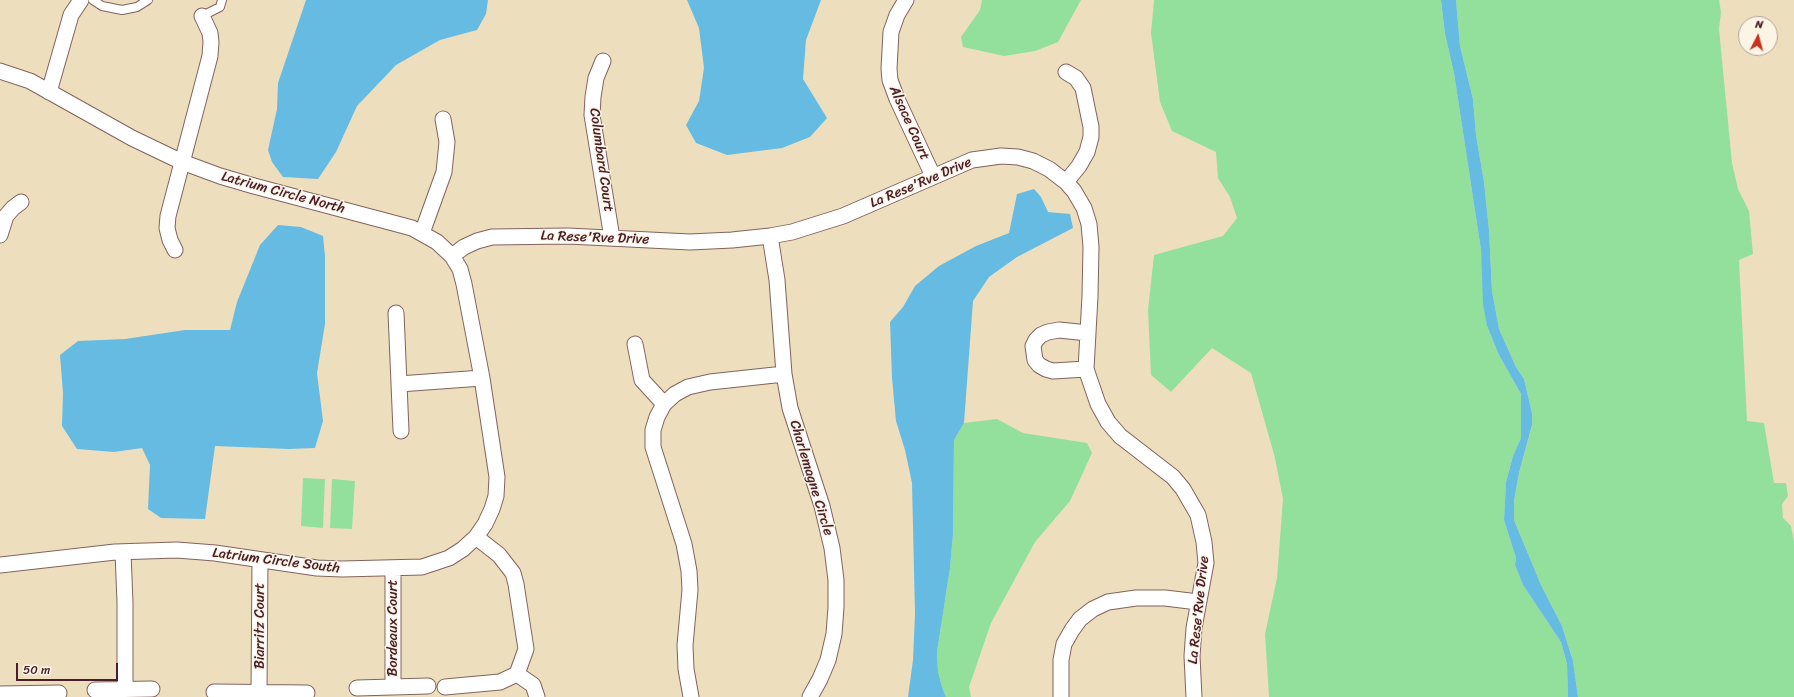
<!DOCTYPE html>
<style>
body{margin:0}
#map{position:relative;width:1794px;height:697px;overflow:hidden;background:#eddfbd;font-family:Sriracha,sans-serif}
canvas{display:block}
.north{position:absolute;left:1738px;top:16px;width:40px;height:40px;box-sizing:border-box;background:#fcf5e5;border:1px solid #b59f9b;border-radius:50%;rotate:6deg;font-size:11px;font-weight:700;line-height:16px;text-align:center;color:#4a1f2b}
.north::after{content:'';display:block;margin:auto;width:14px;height:18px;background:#c8321e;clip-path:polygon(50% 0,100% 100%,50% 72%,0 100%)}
.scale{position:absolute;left:16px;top:663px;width:102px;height:18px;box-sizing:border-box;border:2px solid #4a1f2b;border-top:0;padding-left:5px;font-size:12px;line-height:14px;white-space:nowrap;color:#4a1f2b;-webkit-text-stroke:3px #fcf5e5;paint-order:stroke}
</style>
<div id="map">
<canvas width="1794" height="697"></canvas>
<div class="north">N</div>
<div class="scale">50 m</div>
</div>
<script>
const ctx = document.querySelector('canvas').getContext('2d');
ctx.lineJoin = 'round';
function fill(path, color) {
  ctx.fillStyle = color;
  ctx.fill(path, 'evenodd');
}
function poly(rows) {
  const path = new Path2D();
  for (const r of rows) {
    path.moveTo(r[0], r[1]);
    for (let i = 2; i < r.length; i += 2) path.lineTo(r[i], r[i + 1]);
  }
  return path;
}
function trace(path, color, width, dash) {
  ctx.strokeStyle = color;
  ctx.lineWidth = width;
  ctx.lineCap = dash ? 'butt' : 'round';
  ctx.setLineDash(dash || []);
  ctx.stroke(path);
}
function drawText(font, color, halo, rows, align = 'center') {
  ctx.font = font + ' Sriracha,sans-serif';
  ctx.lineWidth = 3;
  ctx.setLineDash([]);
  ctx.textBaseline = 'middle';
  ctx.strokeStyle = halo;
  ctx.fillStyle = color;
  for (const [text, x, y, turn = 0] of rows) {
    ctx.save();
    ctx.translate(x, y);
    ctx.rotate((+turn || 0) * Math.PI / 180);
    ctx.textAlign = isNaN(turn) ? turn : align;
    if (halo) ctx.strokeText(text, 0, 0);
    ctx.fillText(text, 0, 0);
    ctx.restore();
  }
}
fill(poly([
 [982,0,1081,0,1058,42,1035,51,1004,56,963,47,961,37,980,10],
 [1154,0,1441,0,1445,34,1454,73,1481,250,1487,326,1499,355,1521,394,1521,438,1513,456,1506,482,1504,520,1516,558,1515,565,1523,585,1561,642,1567,664,1568,697,1269,697,1265,634,1277,578,1283,499,1275,458,1251,373,1212,348,1171,392,1151,375,1148,310,1154,255,1223,236,1237,218,1230,197,1218,178,1216,152,1172,131,1160,102,1151,33],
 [1456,0,1719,0,1721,12,1719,29,1732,163,1738,189,1749,211,1753,254,1739,260,1747,421,1764,423,1774,483,1786,483,1788,496,1782,504,1783,518,1791,526,1794,542,1794,697,1578,697,1573,661,1562,626,1541,585,1514,520,1514,501,1519,473,1532,426,1532,413,1524,379,1516,367,1499,329,1492,291,1489,230,1484,182,1476,135,1473,99,1460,46],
 [997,419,1023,433,1087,443,1092,453,1070,501,1035,542,991,623,969,687,971,697,946,697,943,690,938,672,937,652,950,568,953,534,954,440,964,423],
 [303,478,325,479,323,528,301,526],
 [332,479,355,481,352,529,330,528]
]), '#93e09d');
fill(poly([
 [306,0,488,0,486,14,477,30,440,40,396,65,357,106,336,152,318,179,283,177,272,162,268,150,277,109,278,83],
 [687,0,821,0,806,40,803,79,827,118,810,137,782,148,727,155,696,143,686,125,699,101,704,68,699,28],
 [1441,0,1456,0,1460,46,1473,99,1476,135,1484,182,1489,230,1492,291,1499,329,1516,367,1524,379,1532,413,1532,425,1519,473,1514,501,1514,520,1541,585,1562,626,1573,661,1578,697,1568,697,1567,664,1561,642,1523,585,1515,565,1516,558,1504,520,1506,482,1513,456,1521,438,1521,394,1499,355,1487,326,1483,304,1481,250,1454,73,1445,34],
 [1034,189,1041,197,1048,212,1070,214,1073,228,1017,257,989,277,973,301,964,423,954,440,953,534,950,568,937,652,938,672,943,690,946,697,908,697,913,660,915,614,912,483,905,450,896,421,892,378,890,322,903,307,915,286,939,266,976,246,1009,233,1017,194],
 [278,225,301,227,323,236,325,256,325,324,317,373,323,421,315,448,289,449,215,446,205,519,161,518,148,509,150,465,142,448,114,452,77,449,62,426,63,393,60,355,78,341,125,339,185,330,230,330,237,302,260,245]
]), '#66bbe2');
const service = poly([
 [93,0,102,6,122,10,137,7,148,0],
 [202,16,220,7,222,0]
]);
const minor = poly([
 [906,0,897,15,891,32,889,69,890,80,897,99,933,176],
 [603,61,596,78,593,97,592,115,612,238],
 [0,71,30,81,132,138,182,162,220,176,254,186,412,228,437,242,452,256,460,269,464,284,482,378,497,477,496,496,492,509,485,524,476,537,463,549,449,558,422,567,342,569,317,568,215,553,177,550,115,552,0,565],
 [1066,72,1076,78,1083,88,1091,127,1091,137,1087,152,1079,166,1066,182],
 [49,92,71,15,81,0],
 [422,233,444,172,447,142,443,119],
 [0,235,6,216,13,208,21,202],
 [770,236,777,280,784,374,790,408,822,506,832,548,836,580,836,607,834,634,828,660,820,679,810,697],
 [175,250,170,240,167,228,168,216,210,56,211,42,210,33,202,16],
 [452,256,464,247,477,241,492,237,568,236,690,242,732,240,770,236,792,232,843,216,972,160,1001,156,1018,157,1033,161,1049,169,1066,182,1074,191,1084,208,1089,224,1091,247,1090,296,1086,369,1098,404,1108,422,1120,436,1173,477,1183,489,1198,515,1204,542,1206,563,1194,628,1192,656,1194,697],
 [396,313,401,431],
 [635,344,642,380,664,404],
 [1086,369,1053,371,1046,369,1039,365,1035,360,1033,346,1036,340,1041,335,1048,332,1059,330,1088,333],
 [399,384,482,378],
 [476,537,499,555,513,573,516,584,526,649,517,674,533,685,537,697],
 [123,552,125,603,125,690],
 [393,687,393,568],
 [445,687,500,682,517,674],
 [357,688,428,686],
 [95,690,152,689],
 [214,692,307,693],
 [259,692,260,560],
 [0,694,59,693],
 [691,697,686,669,685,645,690,590,689,571,684,544,653,447,653,430,657,417,664,404,675,394,688,387,710,382,784,374],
 [1061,697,1061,660,1064,644,1072,630,1080,619,1093,609,1108,602,1136,598,1165,598,1198,602]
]);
trace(service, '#83625e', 10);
trace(minor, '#83625e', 17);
trace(service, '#fff', 8);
trace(minor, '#fff', 15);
drawText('14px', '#4a1f2b', '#fcf5e5', [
 ["Alsace Court",909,123,66],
 ["Columbard Court",601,160,82],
 ["La Rese'Rve Drive",921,183,-23],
 ["Latrium Circle North",283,193,15],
 ["La Rese'Rve Drive",595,238,2],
 ["Charlemagne Circle",811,478,73],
 ["Latrium Circle South",276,561,7],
 ["La Rese'Rve Drive",1199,610,-84],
 ["Biarritz Court",260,626,-90],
 ["Bordeaux Court",393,628,-90]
]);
</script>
